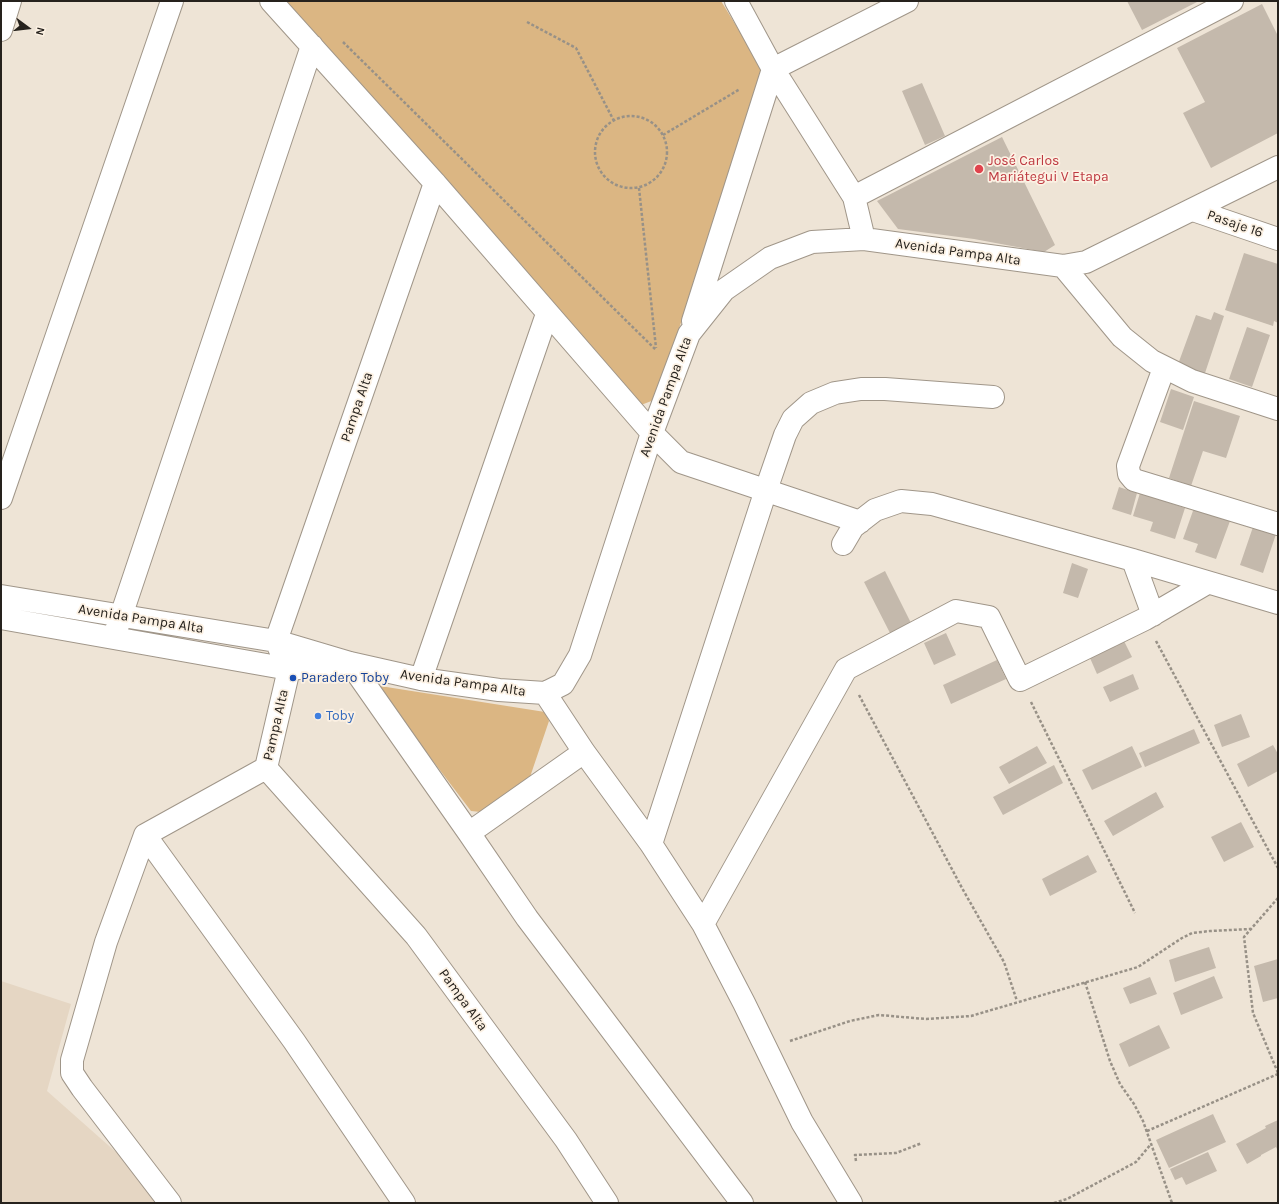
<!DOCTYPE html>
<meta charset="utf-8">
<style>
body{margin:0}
#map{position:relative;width:1279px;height:1204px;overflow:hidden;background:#eee4d6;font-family:Karla,sans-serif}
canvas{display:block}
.frame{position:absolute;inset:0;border:2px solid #26221d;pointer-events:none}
.north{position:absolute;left:8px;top:8px;width:40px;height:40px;-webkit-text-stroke:3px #fcf1e3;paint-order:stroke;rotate:105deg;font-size:11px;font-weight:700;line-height:16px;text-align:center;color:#26221d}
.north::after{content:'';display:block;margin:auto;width:14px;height:18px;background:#26221d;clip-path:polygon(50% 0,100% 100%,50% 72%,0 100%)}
</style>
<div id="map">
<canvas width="1279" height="1204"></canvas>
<div class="frame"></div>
<div class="north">N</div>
</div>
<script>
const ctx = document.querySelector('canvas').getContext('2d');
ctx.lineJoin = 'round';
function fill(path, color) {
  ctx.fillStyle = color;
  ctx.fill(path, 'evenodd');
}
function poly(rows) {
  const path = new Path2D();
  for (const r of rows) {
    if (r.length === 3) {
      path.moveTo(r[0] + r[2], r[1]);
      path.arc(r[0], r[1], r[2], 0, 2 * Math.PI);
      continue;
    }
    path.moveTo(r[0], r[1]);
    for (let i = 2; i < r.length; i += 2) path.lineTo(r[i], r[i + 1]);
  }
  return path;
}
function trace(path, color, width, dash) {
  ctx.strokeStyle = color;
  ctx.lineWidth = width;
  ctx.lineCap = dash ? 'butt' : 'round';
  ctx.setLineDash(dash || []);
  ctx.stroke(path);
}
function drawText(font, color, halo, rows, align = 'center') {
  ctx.font = font + ' Karla,sans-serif';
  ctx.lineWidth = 3.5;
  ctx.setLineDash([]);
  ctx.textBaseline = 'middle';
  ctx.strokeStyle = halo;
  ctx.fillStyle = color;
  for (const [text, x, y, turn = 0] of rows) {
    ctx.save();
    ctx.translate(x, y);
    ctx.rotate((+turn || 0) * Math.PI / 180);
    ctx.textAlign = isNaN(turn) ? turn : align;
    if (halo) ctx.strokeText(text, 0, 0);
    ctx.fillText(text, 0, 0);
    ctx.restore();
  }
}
fill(poly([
 [1,981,71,1004,47,1091,117,1153,155,1203,1,1203]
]), '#e5d6c3');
fill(poly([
 [285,1,721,1,767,76,654,400,641,405],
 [380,686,545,712,549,721,530,777,481,812,471,811,382,694]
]), '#dbb683');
fill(poly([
 [1127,1,1199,1,1142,30],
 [1262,4,1278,36,1278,133,1211,168,1183,113,1205,102,1177,48],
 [922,83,945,136,925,145,902,91],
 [1002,137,1055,245,1044,252,974,239,898,229,877,201],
 [1244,253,1278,264,1278,323,1274,321,1273,326,1225,310],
 [1214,312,1224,316,1204,376,1177,367,1196,315,1211,320],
 [1247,327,1270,335,1252,387,1229,379],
 [1171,389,1194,397,1183,430,1160,422],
 [1194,401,1240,416,1226,458,1203,451,1191,486,1169,478],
 [1119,487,1137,493,1131,515,1112,509],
 [1140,493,1185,508,1175,539,1150,531,1153,522,1133,516],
 [1194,508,1230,521,1216,559,1195,552,1198,544,1183,539],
 [1254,524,1277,531,1263,573,1240,565],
 [1072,563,1088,569,1078,598,1063,593],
 [885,571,912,625,891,635,864,582],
 [946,633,956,655,934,665,924,643],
 [1124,641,1132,657,1097,674,1090,658],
 [997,660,1006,679,951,704,943,685],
 [1133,674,1139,689,1110,702,1103,687],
 [1241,714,1250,737,1222,747,1214,725],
 [1194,729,1200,743,1145,767,1139,753],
 [1273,745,1278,754,1278,771,1248,787,1237,764],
 [1037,746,1047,763,1009,784,999,767],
 [1132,746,1142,767,1092,790,1082,770],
 [1054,765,1063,783,1003,815,993,797],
 [1156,792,1164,807,1113,836,1104,821],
 [1241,822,1254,847,1224,862,1211,837],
 [1088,855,1097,872,1050,896,1042,879],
 [1209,947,1216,968,1175,982,1169,960],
 [1278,959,1278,998,1263,1002,1254,966],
 [1214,976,1223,998,1181,1015,1173,993],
 [1150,977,1157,994,1130,1004,1123,988],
 [1159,1025,1170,1048,1129,1067,1119,1044],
 [1213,1114,1226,1142,1169,1168,1156,1140],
 [1278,1120,1278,1148,1277,1149,1276,1147,1261,1155,1261,1156,1247,1164,1236,1144,1266,1128,1265,1126],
 [1208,1152,1217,1171,1186,1185,1182,1177,1175,1180,1170,1169]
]), '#c4b9ac');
const minor = poly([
 [271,1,435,183,652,433,681,462,860,522],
 [736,1,773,69,854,197,864,239],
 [1,30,10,1],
 [435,183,276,641,289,669,266,768,416,936,566,1140,607,1203],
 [854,197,1232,1],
 [1193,210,1278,239],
 [1063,266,1122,337,1152,361,1192,381,1278,409],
 [693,321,773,69,907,1],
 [1164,368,1128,466,1129,474,1134,480,1278,524],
 [1,498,172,1],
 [843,544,853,527,875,510,901,501,932,504,1133,560,1278,603],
 [1133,560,1153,615],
 [1,596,276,641,350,663,421,679,499,690,545,693,563,684,580,655,652,433,689,334,724,290,770,258,812,242,864,239,1063,266,1086,262,1278,167],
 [1,618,289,669,339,664],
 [114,637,312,46],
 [350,663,469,833,527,918,742,1203],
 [421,679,547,314],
 [545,693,584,752,651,844,703,924,744,1003,802,1122,851,1203],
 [469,833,584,752],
 [145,835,294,1041,404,1203],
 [651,844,766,490,785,435,793,419,811,403,835,393,861,389,885,389,993,397],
 [703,924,846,669,956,611,989,617,1020,680,1145,619,1207,583],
 [170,1203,82,1088,72,1073,72,1060,106,942,145,835,266,768]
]);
trace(minor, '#a09689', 24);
trace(poly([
 [527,22,576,48,614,121],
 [343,42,656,350],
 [631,152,36],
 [663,135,740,89],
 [639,188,656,348],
 [1156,641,1278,868],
 [859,695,962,888,1004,962,1017,1001],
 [1031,702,1135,913],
 [1278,898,1244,937,1253,1013,1278,1073],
 [1085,982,1110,1061,1120,1084,1134,1104,1143,1121,1172,1203],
 [790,1041,850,1021,879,1015,926,1019,971,1016,1138,967,1182,938,1192,933,1210,931,1250,929],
 [1147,1131,1278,1074],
 [856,1161,855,1155,896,1153,922,1143],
 [1054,1203,1067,1199,1136,1162,1151,1144]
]), '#989187', 2.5, [3, 2]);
trace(minor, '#fff', 22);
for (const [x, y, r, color] of [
 [979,169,5,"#e0444e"],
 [293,678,4,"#1a4fb4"],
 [318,716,4,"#3f7fe0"]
]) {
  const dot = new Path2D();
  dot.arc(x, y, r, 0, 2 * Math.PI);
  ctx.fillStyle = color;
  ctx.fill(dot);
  trace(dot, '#fcf1e3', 1.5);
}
drawText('14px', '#be3a42', '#fcf1e3', [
 ["José Carlos",988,161],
 ["Mariátegui V Etapa",988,177]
], 'left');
drawText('14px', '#26221d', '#fcf1e3', [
 ["Pasaje 16",1235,224,19],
 ["Avenida Pampa Alta",958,252,8],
 ["Avenida Pampa Alta",666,397,-70],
 ["Pampa Alta",357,407,-71],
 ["Avenida Pampa Alta",141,619,9],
 ["Avenida Pampa Alta",463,683,8],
 ["Pampa Alta",276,725,-77],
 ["Pampa Alta",463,1000,54]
]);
drawText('14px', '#164399', '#fcf1e3', [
 ["Paradero Toby",301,678]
], 'left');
drawText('14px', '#366cbe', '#fcf1e3', [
 ["Toby",326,716]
], 'left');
</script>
